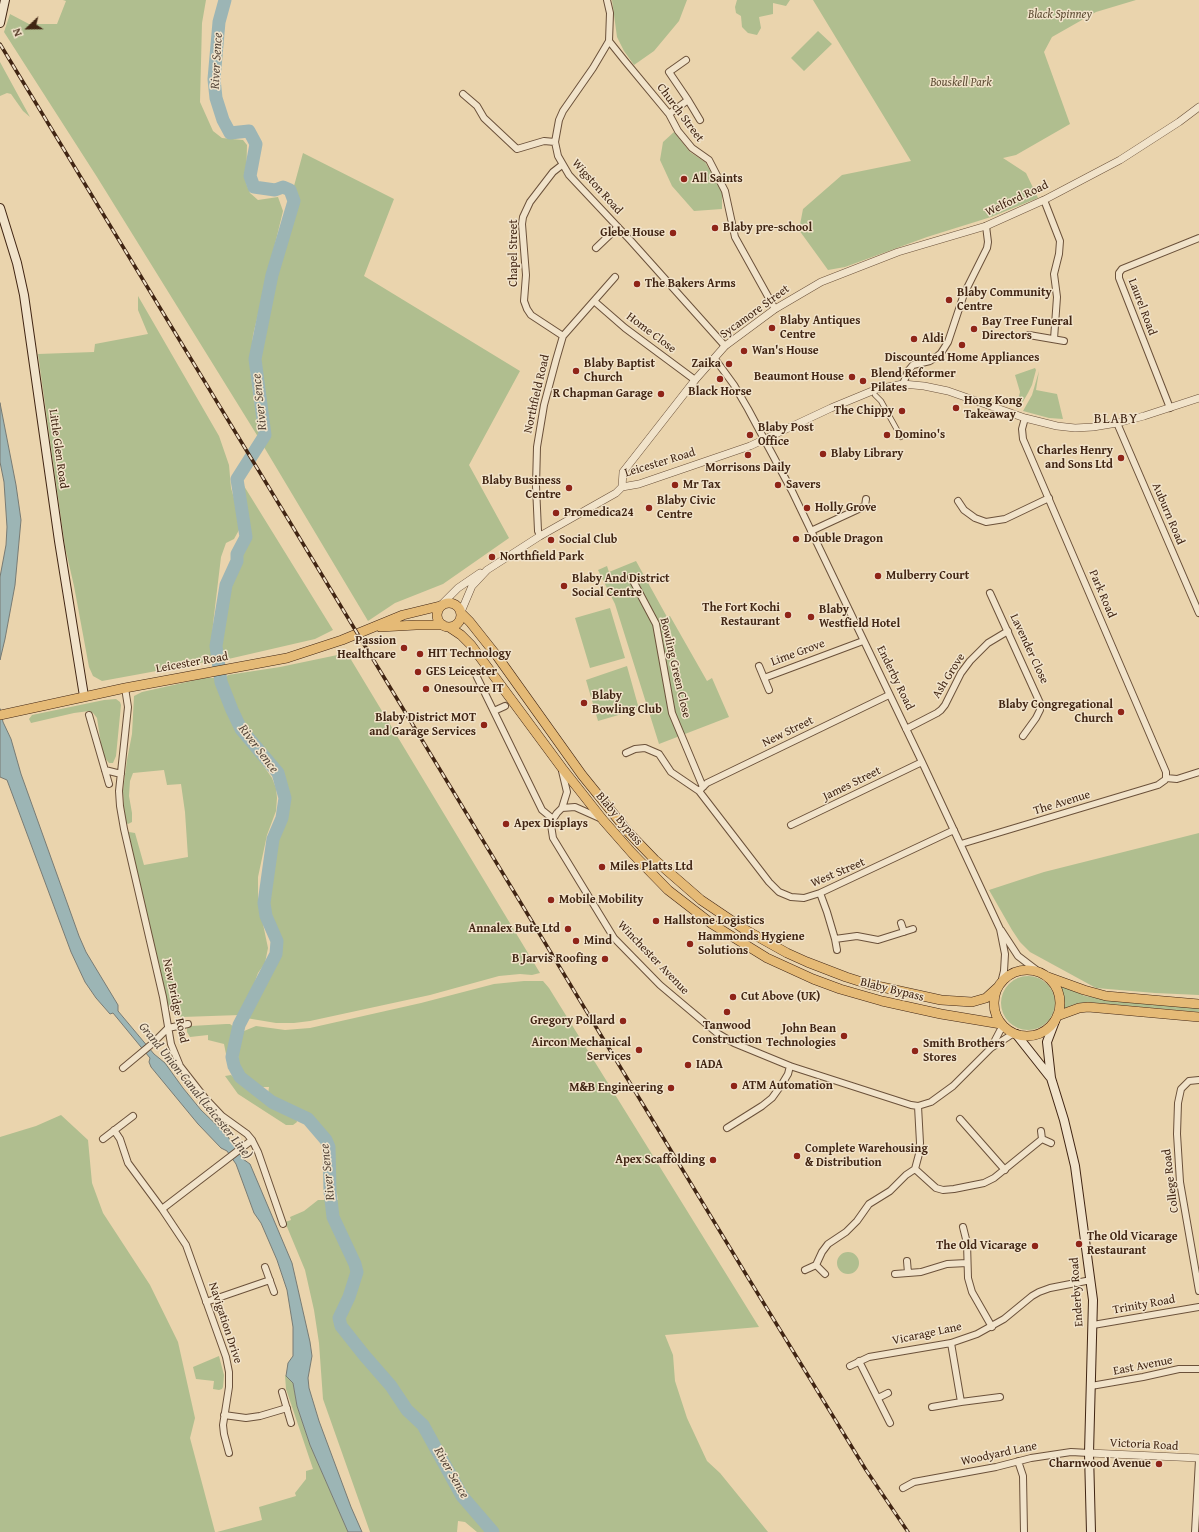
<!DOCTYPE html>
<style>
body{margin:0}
#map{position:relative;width:1199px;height:1532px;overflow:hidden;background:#ead4ad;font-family:"Gentium Book Plus",serif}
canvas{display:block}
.north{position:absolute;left:8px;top:8px;width:40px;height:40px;-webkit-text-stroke:3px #f1e3ca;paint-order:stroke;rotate:248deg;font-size:11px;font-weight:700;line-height:16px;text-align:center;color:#412513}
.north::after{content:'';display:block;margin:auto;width:14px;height:18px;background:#412513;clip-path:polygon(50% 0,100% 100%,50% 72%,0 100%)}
</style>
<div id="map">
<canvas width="1199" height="1532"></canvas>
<div class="north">N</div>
</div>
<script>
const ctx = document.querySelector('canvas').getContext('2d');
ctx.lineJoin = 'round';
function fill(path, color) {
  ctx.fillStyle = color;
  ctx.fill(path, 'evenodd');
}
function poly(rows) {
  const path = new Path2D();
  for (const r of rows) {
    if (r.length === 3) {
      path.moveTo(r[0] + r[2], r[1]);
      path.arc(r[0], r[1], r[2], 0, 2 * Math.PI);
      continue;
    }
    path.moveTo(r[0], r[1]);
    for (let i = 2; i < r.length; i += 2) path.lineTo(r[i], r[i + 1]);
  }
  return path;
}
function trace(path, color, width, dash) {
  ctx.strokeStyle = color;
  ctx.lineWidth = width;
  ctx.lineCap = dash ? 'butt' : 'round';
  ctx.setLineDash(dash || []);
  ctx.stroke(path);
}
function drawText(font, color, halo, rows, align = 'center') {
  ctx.font = font + ' "Gentium Book Plus",serif';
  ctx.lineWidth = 3;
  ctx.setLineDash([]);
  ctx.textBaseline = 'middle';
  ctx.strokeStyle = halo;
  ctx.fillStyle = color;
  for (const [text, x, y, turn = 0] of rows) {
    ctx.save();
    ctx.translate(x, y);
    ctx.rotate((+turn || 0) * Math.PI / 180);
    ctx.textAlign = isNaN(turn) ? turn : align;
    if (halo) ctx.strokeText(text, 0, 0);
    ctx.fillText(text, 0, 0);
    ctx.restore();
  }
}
fill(poly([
 [63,0,206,0,202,23,200,102,213,131,222,138,243,140,247,145,246,183,250,193,258,200,278,197,283,211,253,335,250,367,254,401,260,424,260,440,97,177,4,32,10,14,29,24,57,24,66,1],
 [612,0,687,0,679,21,654,51,634,65,624,51,617,37],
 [737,0,790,0,786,6,773,3,773,14,759,17,761,28,757,35,748,33,742,27,741,16,736,13,735,7],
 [813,0,1136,0,1096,12,1052,37,1044,52,1070,124,1016,155,1003,158,1026,173,1038,198,991,217,927,237,845,267,828,270,799,230,803,209,842,175,911,161],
 [818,31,832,44,804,71,791,58],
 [0,62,30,117,23,111,11,94,7,93,0,96],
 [674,132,690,152,705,162,722,191,722,209,694,211,672,186,660,160,663,142],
 [303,153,394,199,364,276,520,371,469,465,509,538,443,584,395,603,368,621,264,447,266,424,262,396,257,371,265,314,279,241],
 [138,296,219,436,229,465,231,488,238,512,239,522,239,530,234,539,226,543,221,557,213,624,211,661,102,681,93,676,89,667,74,586,65,547,38,354,94,352,95,344,148,334,138,310],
 [1035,368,1036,370,1032,385,1028,393,1021,405,1018,409,1016,408,1020,392,1015,375],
 [1039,371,1036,390,1057,394,1063,419,1049,418,1023,411,1032,395],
 [244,486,333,630,315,639,224,660,221,659,219,650,223,638,229,574,234,562,245,545,249,534,241,496],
 [636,561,667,617,670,616,707,681,712,678,729,717,659,744,615,604,598,570,607,566,609,572],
 [610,608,625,658,590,668,575,618],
 [347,653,540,973,532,975,520,974,499,976,430,995,310,1021,294,1023,276,1023,246,1018,261,992,279,952,277,931,265,902,268,882,271,870,274,842,286,811,286,794,280,772,268,755,242,727,222,681,228,675,280,667],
 [627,666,639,709,598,721,586,680],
 [205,678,215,678,233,722,272,778,276,788,277,798,276,811,267,835,258,877,258,900,268,948,265,963,258,973,245,1009,240,1015,182,1017,175,1015,168,1007,129,836,129,832,135,833,144,865,188,857,185,812,181,784,167,785,164,770,133,773,130,781,129,796,132,813,132,822,128,824,125,822,123,791,127,760,132,734,134,696,142,692],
 [116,699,120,702,121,705,116,756,113,763,109,763,105,758,102,751,97,718,93,713,89,711,74,713,31,723,29,719,32,715,104,700],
 [1199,833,1199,995,1155,993,1096,988,1030,952,1020,942,1012,930,989,890,1044,872],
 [1028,1003,27],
 [524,981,543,981,549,988,759,1327,665,1335,673,1355,675,1381,687,1418,707,1461,720,1473,768,1532,477,1532,465,1522,458,1521,457,1532,370,1532,323,1399,319,1343,314,1310,305,1270,285,1222,291,1220,290,1217,304,1211,318,1200,338,1200,337,1193,333,1190,335,1163,334,1147,328,1134,309,1115,290,1109,274,1100,268,1094,269,1087,259,1087,250,1082,240,1070,238,1059,240,1040,244,1031,256,1026,285,1030,310,1028,421,1003,494,984],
 [1062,986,1085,996,1103,999,1199,1008,1199,1012,1087,1002,1075,1004,1063,1009,1063,997,1060,988],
 [226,1024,230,1024,234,1027,233,1039,229,1045,231,1065,229,1069,224,1044,208,1040,208,1035,190,1037,187,1032,187,1028,191,1026],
 [231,1075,246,1088,276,1109,296,1118,297,1122,293,1125,286,1125,238,1094,225,1076],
 [61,1115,88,1140,92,1183,103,1213,150,1285,178,1342,195,1418,190,1438,215,1532,0,1532,0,1137,36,1126],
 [848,1263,11],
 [219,1356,224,1375,223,1387,222,1389,219,1390,213,1389,214,1381,196,1379,193,1367],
 [285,1375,293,1383,297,1406,310,1445,348,1532,217,1532,262,1520,259,1507,296,1496,295,1493,306,1479,306,1471,313,1469,286,1389]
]), '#b0be8f');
const water = poly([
 [0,403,16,485,21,520,15,585,5,639,0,660,0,577,6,545,7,527,4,482,0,462,0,403],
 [0,709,3,722,11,739,21,774,79,936,86,952,118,1005,118,1011,154,1054,165,1063,183,1088,201,1110,226,1134,243,1159,250,1164,292,1263,310,1342,312,1356,308,1378,309,1388,319,1421,351,1507,362,1532,348,1532,310,1445,297,1406,293,1383,286,1376,288,1363,293,1356,293,1327,287,1290,277,1260,261,1223,254,1213,236,1164,227,1151,221,1148,198,1124,151,1067,149,1062,150,1058,113,1013,110,1014,96,998,85,982,71,952,7,780,0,777,0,709]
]);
fill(water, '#9cb5b5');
trace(water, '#787b74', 1);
trace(poly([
 [225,0,219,22,214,79,216,98,223,120,230,133,249,131,256,144,250,176,254,187,275,190,283,187,290,190,294,201,272,275,255,359,265,435,237,479,246,537,237,554,237,561,226,585,216,646,221,682,232,710,241,729,278,773,285,798,282,818,273,839,264,903,266,916,277,941,276,954,239,1025,232,1057,234,1066,240,1077,272,1102,308,1119,326,1140,329,1147,330,1191,333,1217,355,1264,357,1272,349,1297,339,1318,341,1326,364,1355,391,1386,407,1410,423,1425,462,1496,493,1532]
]), '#9cb5b5', 13);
const pedestrian = poly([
 [875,395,881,401,901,437]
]);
const minor = poly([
 [607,0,610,13,609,41,593,68,563,111,559,120,555,142,558,156,569,175,631,241,725,346],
 [609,41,625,61,669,114,678,131,692,148,709,160,725,191,735,237,775,309],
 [686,60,669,72,688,100],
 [463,94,477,106,484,118,517,149,544,141,555,142],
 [669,114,688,100,700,120],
 [562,165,553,172,530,202,523,217,522,224,526,275,524,301,527,309,531,315,563,336],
 [1044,200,1060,241,1059,254,1054,274,1057,297,1054,339],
 [596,248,618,227],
 [594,301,625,328,695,380],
 [1029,335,1064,341],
 [715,359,734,385,748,409,792,491,922,762,1000,929,1005,954,1004,971,1001,983],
 [903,384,908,371,913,365,930,361,936,357,941,353,948,342,964,294,987,248,988,242,986,226],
 [1170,408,1119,278,1119,273,1122,269,1199,238],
 [1025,418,1022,429,1023,439,1166,772,1166,778],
 [1117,423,1199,613],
 [958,501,964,510,975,518,986,522,1005,519,1049,498],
 [811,531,865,506,866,499],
 [540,536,538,531,536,486,537,447,544,405,556,360,563,336,615,277],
 [631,577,656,624,672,713,703,787],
 [990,593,1040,703,1040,710,1036,718,1023,736],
 [759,666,769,690],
 [476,675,542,810,553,819,551,825,553,838,614,938,660,985,717,1033,734,1043,790,1066,911,1105,918,1106,931,1102,953,1086,991,1048,1014,1033],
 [764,678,863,641],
 [125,688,128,707,119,791,120,806,124,829,163,997,171,1044,180,1066,205,1098,222,1116,247,1134,252,1140,258,1152,283,1224],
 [494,711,505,706],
 [89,715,109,784],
 [906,729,937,713,941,710,945,705,961,673,970,661,988,643,1008,631],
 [626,753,635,749,645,748,659,754,671,772,699,791,769,882,779,892,791,897,804,898,820,893,954,830],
 [105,770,121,774],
 [1166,778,1177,779,1199,772],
 [701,789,707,783,889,695],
 [562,808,575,807,602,819],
 [553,819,557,813,562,808,567,792,562,771],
 [791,825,922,762],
 [961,844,1158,785,1165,780,1166,778],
 [820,893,827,912,835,939,857,936,878,940,913,929],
 [901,923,904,932],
 [1001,930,1018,956,1039,972],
 [835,939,837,950],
 [991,1048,1003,1025],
 [123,1068,153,1043,168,1028,188,1024],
 [1199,1080,1189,1081,1181,1089,1178,1103,1177,1134,1180,1182,1199,1291],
 [960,1119,1005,1170],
 [727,1128,762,1106,772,1098,782,1084,788,1074,790,1066],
 [114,1130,120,1139,128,1163,162,1209,252,1140],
 [1041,1131,1042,1139],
 [103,1139,133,1116],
 [915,1169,936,1188,943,1190,954,1189,984,1183,994,1178,1042,1139,1051,1143],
 [162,1209,186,1245,226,1357,229,1372,229,1387,223,1425,224,1434,229,1453],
 [963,1227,967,1243,968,1278,972,1292,992,1327],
 [907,1261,908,1273],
 [816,1265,825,1274],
 [265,1267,274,1292],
 [805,1270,816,1265,822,1252,828,1244,846,1232,857,1221,869,1204,890,1191,906,1175,915,1169,919,1154,920,1143,918,1106],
 [895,1274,921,1272,947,1264,967,1263],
 [206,1302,270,1280],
 [1093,1325,1199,1307],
 [859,1361,890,1423],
 [850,1366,869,1357,951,1343,977,1334,1004,1319,1032,1296,1039,1292,1050,1288,1091,1280],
 [1091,1386,1143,1377,1179,1369,1199,1369],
 [282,1392,291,1423],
 [878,1398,888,1393],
 [961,1402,1000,1397],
 [932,1407,961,1402,951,1343],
 [224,1415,246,1418,260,1416,287,1408],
 [1018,1461,1023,1476,1024,1532],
 [903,1488,914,1482,996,1467,1031,1458,1071,1452,1089,1453],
 [1195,1532,1199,1460]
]);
const tertiary = poly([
 [622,487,623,472,695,380,725,346,775,309,821,282,898,252,986,226,1044,200,1120,160,1179,122,1199,107],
 [442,604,458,588,480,573],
 [461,612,472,586,487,570,540,536,616,493,622,487,639,484,750,446,831,408,877,389,903,384,924,386,948,391,1025,418,1057,426,1075,428,1093,427,1117,423,1144,416,1199,398],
 [1089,1453,1199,1458]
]);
const secondary = poly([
 [0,23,5,0],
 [0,208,17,263,24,295,59,541,84,696],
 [1055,1021,1047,1042,1051,1078,1064,1120,1075,1166,1093,1300,1089,1453,1091,1532],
 [1016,1034,1050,1077]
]);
const primary = poly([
 [449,615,12],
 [461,613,470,622,497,656,582,775,629,833,655,860,701,900,744,929,787,953,807,962,846,977,868,984,941,1000,972,1002,986,998,998,987],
 [380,627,416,625,443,625],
 [449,627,461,635,471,645,562,768,603,820,632,853,668,890,712,924,767,958,813,979,840,989,882,1001,941,1014,1001,1024],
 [0,715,125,688,287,658,342,640,403,615,440,606],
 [1027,1003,33],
 [1048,977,1084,990,1106,996,1199,1004],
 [1057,1016,1079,1008,1088,1007,1199,1017]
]);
trace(pedestrian, '#6b513a', 6);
trace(minor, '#6b513a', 8);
trace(tertiary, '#6b513a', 8);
trace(secondary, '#412513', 10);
trace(primary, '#412513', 10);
trace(pedestrian, '#f1e3ca', 4.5);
trace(minor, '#f1e3ca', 6);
trace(tertiary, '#f1e3ca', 7);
trace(secondary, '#f1e3ca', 8);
trace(primary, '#e5ba76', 9);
const rail = poly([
 [0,44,747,1276,866,1470,908,1532]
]);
trace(rail, '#412513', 3.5);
trace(rail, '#f1e3ca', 2, [6]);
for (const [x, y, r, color] of [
 [684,179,4,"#8f2418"],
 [715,228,4,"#8f2418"],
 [673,233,4,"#8f2418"],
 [637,284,4,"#8f2418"],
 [949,300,4,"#8f2418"],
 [772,328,4,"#8f2418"],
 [974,329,4,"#8f2418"],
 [914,339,4,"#8f2418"],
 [962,345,4,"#8f2418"],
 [744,351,4,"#8f2418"],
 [729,364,4,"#8f2418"],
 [576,371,4,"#8f2418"],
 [852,377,4,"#8f2418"],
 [720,379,4,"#8f2418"],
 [863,381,4,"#8f2418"],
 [661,394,4,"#8f2418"],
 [956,408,4,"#8f2418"],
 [902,411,4,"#8f2418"],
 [750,435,4,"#8f2418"],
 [887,435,4,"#8f2418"],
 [823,454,4,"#8f2418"],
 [748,455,4,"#8f2418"],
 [1121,458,4,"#8f2418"],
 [675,485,4,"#8f2418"],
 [778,485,4,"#8f2418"],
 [569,488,4,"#8f2418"],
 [649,508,4,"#8f2418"],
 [807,508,4,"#8f2418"],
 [556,513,4,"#8f2418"],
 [796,539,4,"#8f2418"],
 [551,540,4,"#8f2418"],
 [492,557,4,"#8f2418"],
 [878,576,4,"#8f2418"],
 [564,586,4,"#8f2418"],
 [788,615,4,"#8f2418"],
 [811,617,4,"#8f2418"],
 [404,648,4,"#8f2418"],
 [420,654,4,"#8f2418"],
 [418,672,4,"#8f2418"],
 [426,689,4,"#8f2418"],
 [584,703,4,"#8f2418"],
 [1121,712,4,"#8f2418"],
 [484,725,4,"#8f2418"],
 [506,824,4,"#8f2418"],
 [602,867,4,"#8f2418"],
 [551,900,4,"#8f2418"],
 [656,921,4,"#8f2418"],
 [568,929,4,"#8f2418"],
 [576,941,4,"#8f2418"],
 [690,944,4,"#8f2418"],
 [605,959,4,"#8f2418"],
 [733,997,4,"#8f2418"],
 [727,1012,4,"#8f2418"],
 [623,1021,4,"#8f2418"],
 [844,1036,4,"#8f2418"],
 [639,1050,4,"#8f2418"],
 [915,1051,4,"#8f2418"],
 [688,1065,4,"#8f2418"],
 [734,1086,4,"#8f2418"],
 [671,1088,4,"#8f2418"],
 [797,1156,4,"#8f2418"],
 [713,1160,4,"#8f2418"],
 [1079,1244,4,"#8f2418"],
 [1035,1246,4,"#8f2418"],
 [1159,1464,4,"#8f2418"]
]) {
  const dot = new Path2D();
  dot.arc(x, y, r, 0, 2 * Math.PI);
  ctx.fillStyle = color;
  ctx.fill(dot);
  trace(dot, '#f1e3ca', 1.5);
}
drawText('italic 12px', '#5d4b32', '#f1e3ca', [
 ["Black Spinney",1060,15],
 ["Bouskell Park",961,83]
]);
drawText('12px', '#412513', '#f1e3ca', [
 ["Church Street",680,113,53],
 ["Wigston Road",597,187,48],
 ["Welford Road",1017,199,-25],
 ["Chapel Street",514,253,-90],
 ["Laurel Road",1142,307,69],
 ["Sycamore Street",755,312,-36],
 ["Home Close",651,333,37],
 ["Northfield Road",537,394,-77],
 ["Little Glen Road",58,449,82],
 ["Leicester Road",660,463,-17],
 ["Auburn Road",1168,514,67],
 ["Park Road",1102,594,67],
 ["Lavender Close",1029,649,65],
 ["Lime Grove",798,653,-20],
 ["Leicester Road",192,663,-10],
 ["Bowling Green Close",675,668,77],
 ["Ash Grove",949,676,-58],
 ["Enderby Road",895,678,64],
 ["New Street",788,732,-26],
 ["James Street",852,784,-26],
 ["The Avenue",1062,803,-17],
 ["Blaby Bypass",619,819,50],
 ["West Street",838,873,-23],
 ["Winchester Avenue",653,958,46],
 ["Blaby Bypass",892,990,14],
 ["New Bridge Road",175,1001,78],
 ["College Road",1171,1181,-97],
 ["Enderby Road",1077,1292,-94],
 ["Trinity Road",1144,1305,-10],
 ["Navigation Drive",225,1323,72],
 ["Vicarage Lane",927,1334,-12],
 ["East Avenue",1143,1366,-11],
 ["Victoria Road",1144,1445,3],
 ["Woodyard Lane",999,1454,-12]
]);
drawText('bold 12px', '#412513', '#f1e3ca', [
 ["All Saints",692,179],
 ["Blaby pre-school",723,228],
 ["Glebe House",665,233,"right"],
 ["The Bakers Arms",645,284],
 ["Blaby Community",957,293],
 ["Centre",957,307],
 ["Blaby Antiques",780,321],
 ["Centre",780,335],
 ["Bay Tree Funeral",982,322],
 ["Directors",982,336],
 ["Aldi",922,339],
 ["Wan's House",752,351],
 ["Discounted Home Appliances",962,358,"center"],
 ["Blaby Baptist",584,364],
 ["Church",584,378],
 ["Zaika",721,364,"right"],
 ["Blend Reformer",871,374],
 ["Pilates",871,388],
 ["Beaumont House",844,377,"right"],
 ["Black Horse",720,392,"center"],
 ["R Chapman Garage",653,394,"right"],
 ["Hong Kong",964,401],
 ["Takeaway",964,415],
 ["The Chippy",894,411,"right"],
 ["Blaby Post",758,428],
 ["Office",758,442],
 ["Domino's",895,435],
 ["Charles Henry",1113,451,"right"],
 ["and Sons Ltd",1113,465,"right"],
 ["Blaby Library",831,454],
 ["Morrisons Daily",748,468,"center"],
 ["Blaby Business",561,481,"right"],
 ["Centre",561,495,"right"],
 ["Mr Tax",683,485],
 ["Savers",786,485],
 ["Blaby Civic",657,501],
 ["Centre",657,515],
 ["Holly Grove",815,508],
 ["Promedica24",564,513],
 ["Double Dragon",804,539],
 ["Social Club",559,540],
 ["Northfield Park",500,557],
 ["Mulberry Court",886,576],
 ["Blaby And District",572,579],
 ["Social Centre",572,593],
 ["The Fort Kochi",780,608,"right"],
 ["Restaurant",780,622,"right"],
 ["Blaby",819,610],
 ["Westfield Hotel",819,624],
 ["Passion",396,641,"right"],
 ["Healthcare",396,655,"right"],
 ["HIT Technology",428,654],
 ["GES Leicester",426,672],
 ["Onesource IT",434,689],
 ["Blaby",592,696],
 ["Bowling Club",592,710],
 ["Blaby Congregational",1113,705,"right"],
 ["Church",1113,719,"right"],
 ["Blaby District MOT",476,718,"right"],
 ["and Garage Services",476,732,"right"],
 ["Apex Displays",514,824],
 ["Miles Platts Ltd",610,867],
 ["Mobile Mobility",559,900],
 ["Hallstone Logistics",664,921],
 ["Annalex Bute Ltd",560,929,"right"],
 ["Hammonds Hygiene",698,937],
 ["Solutions",698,951],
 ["Mind",584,941],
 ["B Jarvis Roofing",597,959,"right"],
 ["Cut Above (UK)",741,997],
 ["Gregory Pollard",615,1021,"right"],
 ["Tanwood",727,1026,"center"],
 ["Construction",727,1040,"center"],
 ["John Bean",836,1029,"right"],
 ["Technologies",836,1043,"right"],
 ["Aircon Mechanical",631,1043,"right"],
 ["Services",631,1057,"right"],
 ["Smith Brothers",923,1044],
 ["Stores",923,1058],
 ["IADA",696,1065],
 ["ATM Automation",742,1086],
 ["M&B Engineering",663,1088,"right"],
 ["Complete Warehousing",805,1149],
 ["& Distribution",805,1163],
 ["Apex Scaffolding",705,1160,"right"],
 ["The Old Vicarage",1087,1237],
 ["Restaurant",1087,1251],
 ["The Old Vicarage",1027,1246,"right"],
 ["Charnwood Avenue",1151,1464,"right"]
], 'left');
drawText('italic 13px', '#58493c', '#f1e3ca', [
 ["River Sence",217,61,-87],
 ["River Sence",260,402,-96],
 ["River Sence",258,749,53],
 ["Grand Union Canal (Leicester Line)",195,1091,51],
 ["River Sence",328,1172,-96],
 ["River Sence",451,1473,60]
]);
ctx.letterSpacing = '1px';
drawText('14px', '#412513', '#f1e3ca', [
 ["BLABY",1116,419]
]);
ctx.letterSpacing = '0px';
</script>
